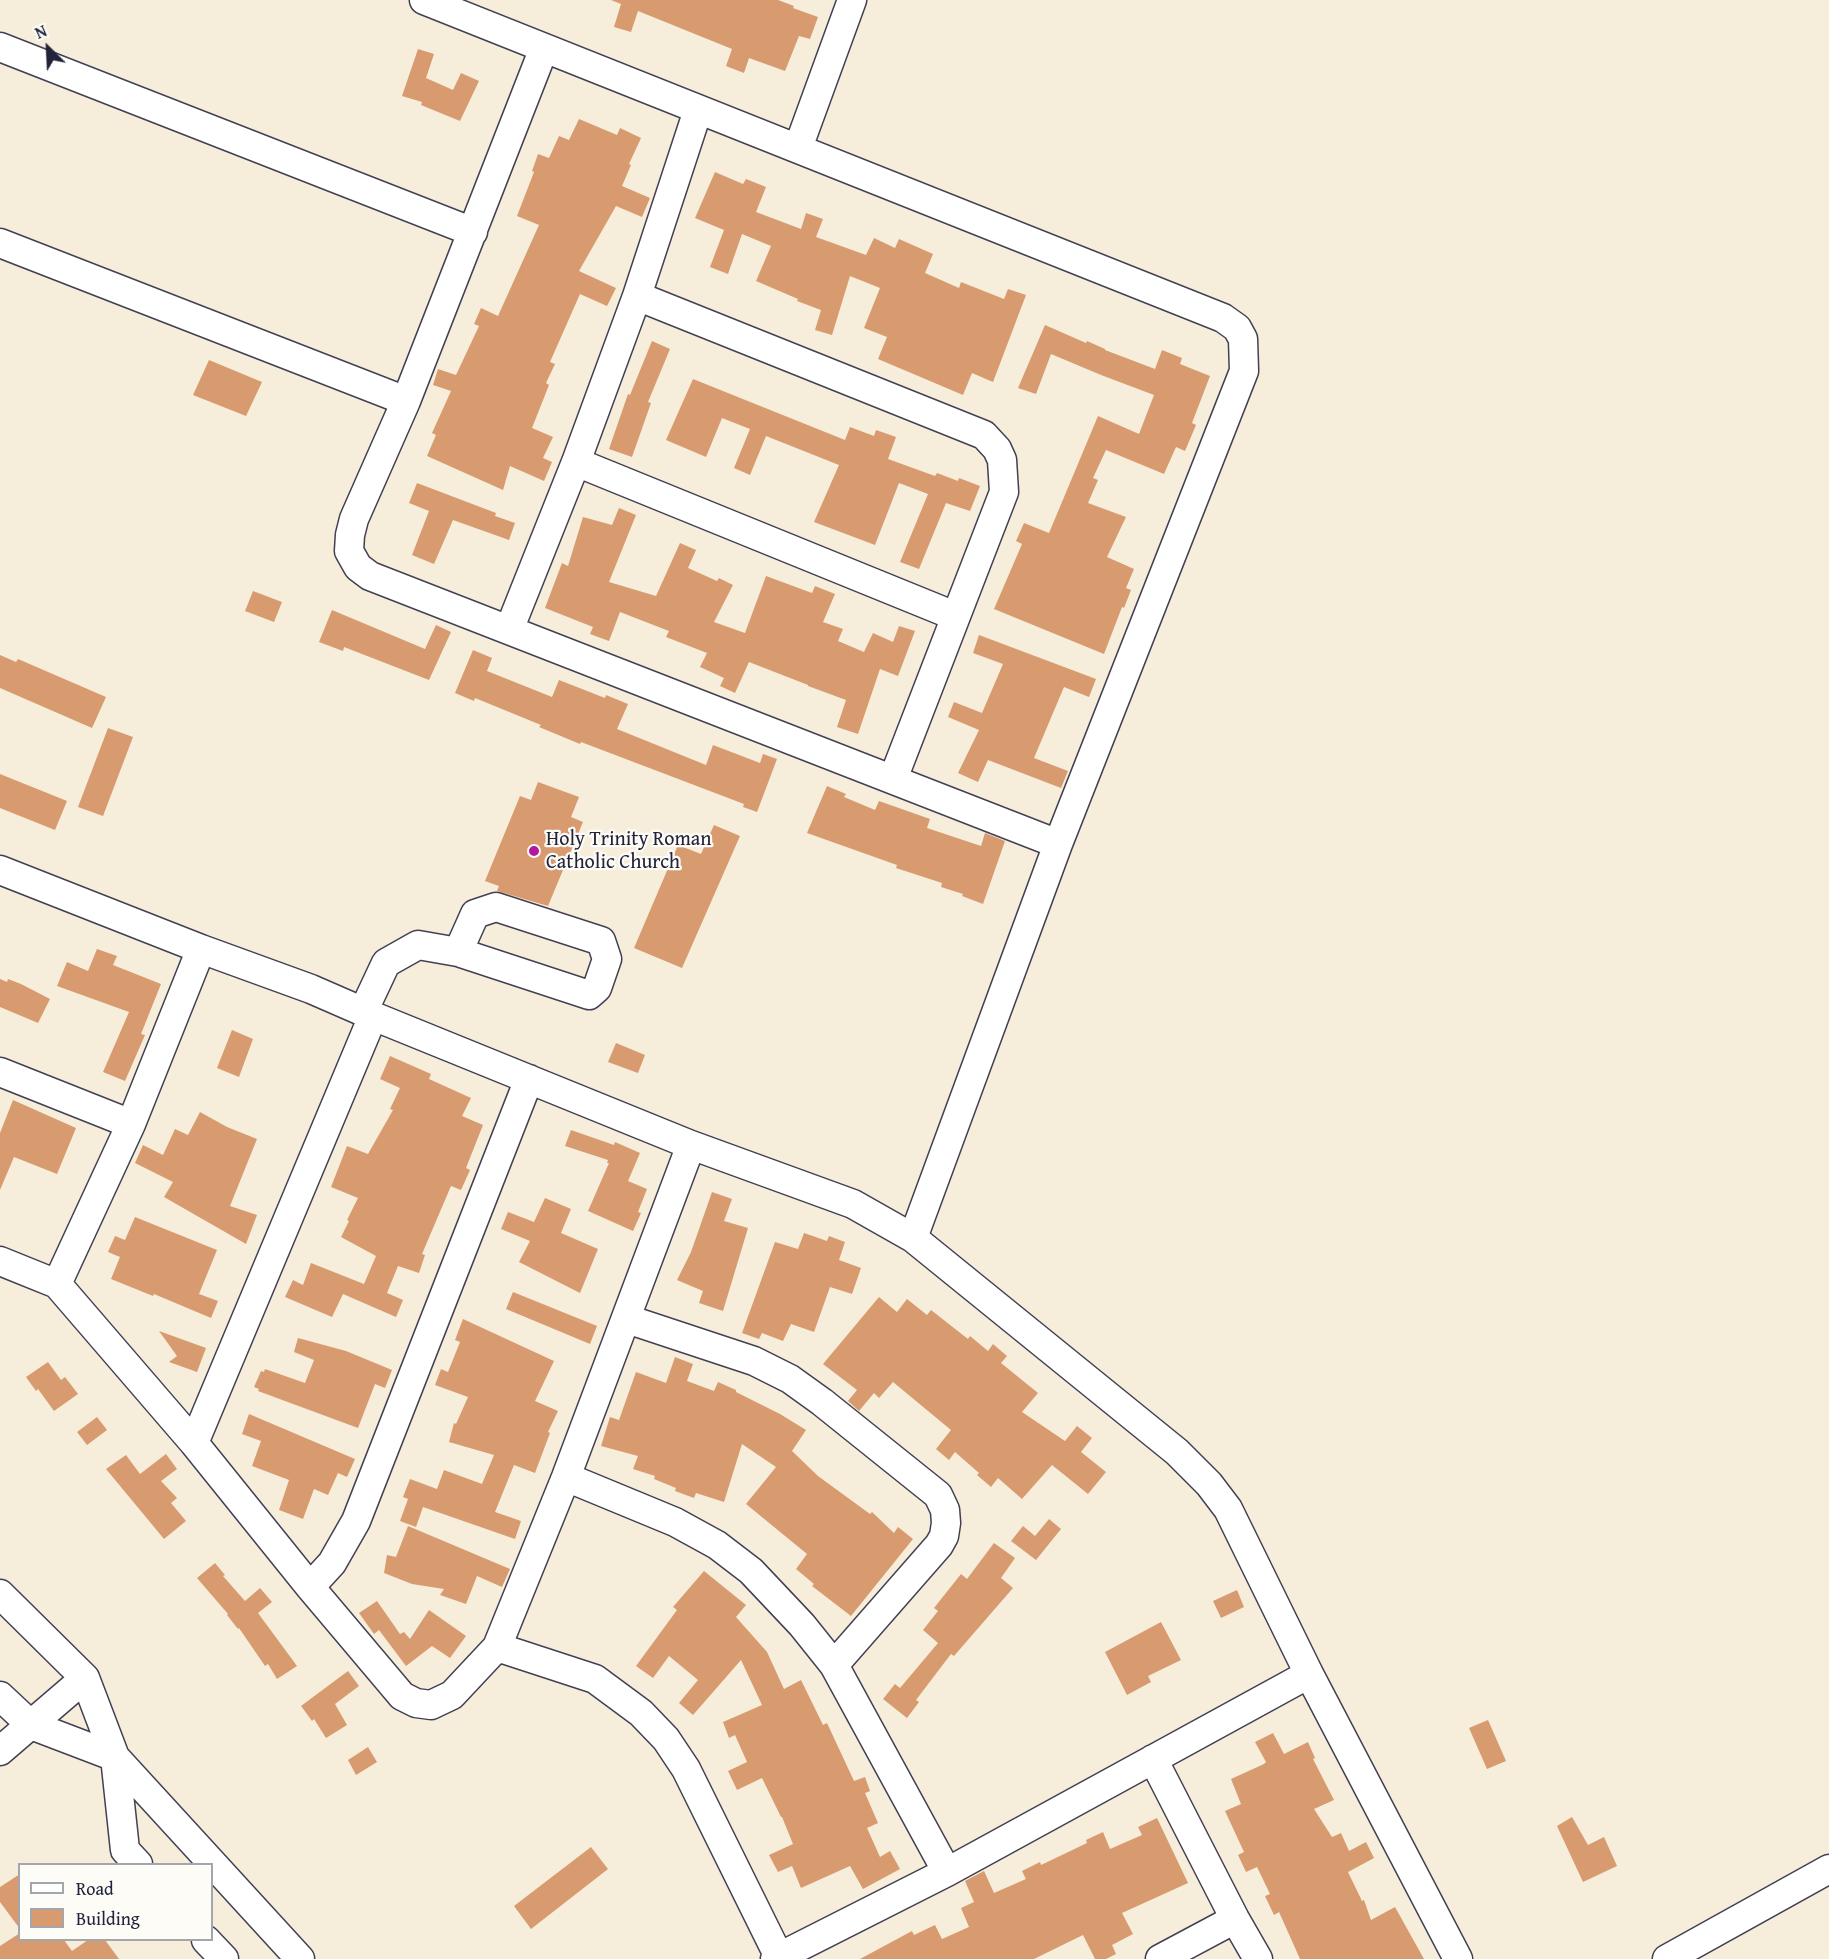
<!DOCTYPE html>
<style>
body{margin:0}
#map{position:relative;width:1829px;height:1959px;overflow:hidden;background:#f6eddb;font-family:"Gentium Book Plus",serif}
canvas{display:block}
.legend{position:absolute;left:18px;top:1863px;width:195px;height:78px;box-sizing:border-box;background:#fdfcf7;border:2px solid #a5a5ac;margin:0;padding:8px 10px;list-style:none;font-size:18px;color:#22223b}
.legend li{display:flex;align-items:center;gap:12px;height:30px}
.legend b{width:30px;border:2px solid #a5a5ac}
.north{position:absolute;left:18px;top:18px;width:60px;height:60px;-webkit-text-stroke:4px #fdfcf7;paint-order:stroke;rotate:336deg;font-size:16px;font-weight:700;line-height:24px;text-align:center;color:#22223b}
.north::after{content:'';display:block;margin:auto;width:21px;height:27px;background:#22223b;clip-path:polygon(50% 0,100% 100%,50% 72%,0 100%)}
</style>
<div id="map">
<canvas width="1829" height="1959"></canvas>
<ul class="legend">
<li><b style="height:8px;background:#fff"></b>Road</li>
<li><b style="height:16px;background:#d89b6f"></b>Building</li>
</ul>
<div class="north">N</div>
</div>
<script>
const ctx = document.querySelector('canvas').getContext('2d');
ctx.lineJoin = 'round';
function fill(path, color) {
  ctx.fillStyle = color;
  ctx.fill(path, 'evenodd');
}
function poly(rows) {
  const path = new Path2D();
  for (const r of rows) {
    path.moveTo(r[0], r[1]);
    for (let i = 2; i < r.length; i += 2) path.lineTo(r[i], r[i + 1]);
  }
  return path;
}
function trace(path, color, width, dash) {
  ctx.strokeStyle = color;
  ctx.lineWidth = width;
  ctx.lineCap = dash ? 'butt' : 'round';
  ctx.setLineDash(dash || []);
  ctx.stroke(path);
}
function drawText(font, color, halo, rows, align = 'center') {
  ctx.font = font + ' "Gentium Book Plus",serif';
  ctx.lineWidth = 4.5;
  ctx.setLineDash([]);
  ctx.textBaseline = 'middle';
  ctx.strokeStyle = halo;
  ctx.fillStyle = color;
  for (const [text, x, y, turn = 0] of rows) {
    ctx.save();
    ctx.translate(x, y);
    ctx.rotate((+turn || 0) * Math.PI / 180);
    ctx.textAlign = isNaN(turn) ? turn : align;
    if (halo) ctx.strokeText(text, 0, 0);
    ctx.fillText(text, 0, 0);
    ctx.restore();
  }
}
fill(poly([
 [611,0,778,0,794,6,793,8,818,17,810,39,799,36,785,71,749,58,744,73,726,66,732,49,638,11,631,32,614,27,621,4],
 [418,49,434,54,426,78,453,90,461,73,479,81,460,121,421,105,422,102,402,96],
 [579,119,617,135,620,128,641,138,629,164,631,165,622,186,650,198,642,217,616,206,579,271,616,288,607,306,580,294,550,362,555,364,546,383,549,385,532,428,553,437,543,458,552,462,544,481,510,466,503,490,427,456,436,435,432,433,451,391,433,385,438,369,456,375,479,326,474,324,481,308,498,316,539,225,517,216,534,172,532,171,538,154,549,158,559,136,569,140],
 [715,172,743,184,746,179,766,187,756,212,801,229,806,213,823,219,816,237,866,255,874,238,895,248,899,239,933,254,925,273,959,288,961,282,1004,299,1008,289,1026,295,993,382,972,373,963,395,878,359,887,337,864,328,880,288,850,276,832,335,815,330,821,310,797,301,798,299,756,281,771,246,742,234,728,274,710,267,724,230,695,218],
 [1045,325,1086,343,1087,341,1105,349,1105,350,1155,369,1162,350,1182,358,1180,364,1210,376,1192,423,1196,425,1185,451,1176,447,1164,474,1106,450,1093,478,1098,480,1088,503,1126,517,1107,557,1134,569,1126,588,1131,590,1124,608,1122,607,1104,654,994,609,1022,544,1016,541,1024,523,1049,533,1098,416,1139,434,1154,395,1101,375,1051,354,1036,394,1018,388],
 [652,341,670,349,648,402,651,403,632,457,609,449,628,394,630,395],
 [209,360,262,382,246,416,193,395],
 [693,379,845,440,850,427,874,436,876,430,896,437,888,459,935,476,937,473,958,481,959,478,980,486,970,511,946,503,919,569,900,562,928,494,899,483,875,545,814,522,839,465,766,436,750,475,734,468,750,429,722,418,706,457,666,440],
 [417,483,496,513,495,516,515,523,509,540,453,520,434,564,412,555,429,511,409,503],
 [619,508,636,515,609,582,656,596,680,543,696,550,688,568,717,581,719,578,733,585,714,622,745,633,766,576,812,593,815,586,835,594,823,622,843,629,838,641,864,652,873,633,893,642,899,626,915,631,898,676,880,669,858,734,837,727,846,700,808,686,808,685,749,662,735,693,720,686,724,678,700,667,707,653,666,637,669,631,620,612,609,641,590,634,593,627,545,608,562,563,568,566,583,517,612,525],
 [253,591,282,602,274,622,245,611],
 [332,610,425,649,436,625,451,632,429,680,344,647,343,651,319,642],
 [979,635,1096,679,1089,697,1064,687,1034,758,1068,771,1061,788,988,760,978,782,958,773,979,730,948,717,954,702,982,713,1003,664,973,653],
 [473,650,492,658,487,671,552,697,559,680,605,698,606,695,628,704,617,729,706,765,713,745,760,763,763,754,777,759,757,812,743,807,744,804,581,742,580,744,539,727,541,725,475,698,474,701,455,693],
 [0,655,16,662,18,659,106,697,92,728,0,688],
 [108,728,133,737,103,816,78,807],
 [0,774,67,801,55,830,0,808],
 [538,782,579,797,571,817,583,822,548,906,497,891,499,886,485,881,520,796,531,800],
 [827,786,846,794,844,797,875,810,879,801,930,819,927,828,981,846,985,833,1005,841,983,904,962,896,963,894,941,887,942,883,896,868,897,865,807,833],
 [714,825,740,836,682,968,634,948,678,845,701,854],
 [97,949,117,956,113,965,161,984,141,1034,145,1035,125,1081,103,1072,129,1012,57,986,67,962,88,971],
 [0,979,7,982,8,979,21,984,50,999,38,1023,0,1007],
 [232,1030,253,1039,239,1077,217,1068],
 [616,1043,645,1055,638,1073,608,1062],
 [390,1056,431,1074,429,1079,471,1098,462,1116,483,1125,466,1168,470,1170,461,1190,451,1186,422,1254,425,1255,419,1273,398,1266,387,1293,403,1300,396,1317,343,1294,332,1317,285,1297,293,1280,303,1285,311,1263,364,1284,376,1256,341,1237,349,1221,347,1220,358,1198,331,1187,347,1146,368,1154,393,1110,390,1109,400,1088,380,1079],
 [13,1100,76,1128,57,1174,14,1157,0,1190,0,1133],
 [200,1112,227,1127,257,1139,230,1206,257,1215,246,1244,164,1197,173,1182,135,1163,143,1145,163,1155,175,1129,188,1135],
 [571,1130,614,1145,615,1142,640,1153,628,1181,647,1189,638,1212,641,1213,633,1231,588,1211,609,1163,607,1163,608,1160,565,1146],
 [712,1192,732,1199,724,1221,748,1228,723,1311,699,1303,703,1291,677,1280,691,1252],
 [545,1198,571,1209,561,1233,598,1249,580,1293,519,1262,530,1241,501,1229,508,1212,534,1222],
 [135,1217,217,1250,199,1294,218,1301,211,1318,154,1294,153,1296,111,1279,120,1257,108,1252,115,1236,125,1240],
 [804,1233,827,1241,829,1236,845,1242,839,1260,861,1268,852,1294,830,1287,814,1332,791,1324,783,1341,762,1333,759,1339,742,1333,775,1242,798,1249],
 [513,1292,597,1326,590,1344,506,1309],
 [879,1297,897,1312,907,1299,927,1315,931,1310,968,1339,970,1336,988,1351,993,1344,1007,1356,1001,1363,1038,1393,1022,1412,1065,1441,1077,1426,1092,1438,1081,1452,1106,1472,1088,1494,1052,1465,1022,1499,998,1478,991,1487,977,1475,979,1473,955,1452,949,1460,936,1449,951,1430,893,1382,879,1398,874,1393,859,1411,848,1401,857,1390,823,1364],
 [463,1319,554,1361,535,1401,558,1411,548,1432,550,1433,535,1473,514,1465,495,1512,521,1521,515,1539,423,1507,416,1527,400,1521,408,1499,403,1497,410,1479,437,1489,444,1470,482,1484,494,1455,449,1442,454,1423,456,1424,468,1397,435,1385,441,1369,448,1372,460,1342,455,1340],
 [159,1331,206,1348,197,1372,169,1362,177,1356],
 [298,1338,346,1351,392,1370,385,1388,375,1384,358,1428,258,1391,259,1389,254,1387,261,1371,264,1372,265,1369,305,1383,314,1360,294,1352],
 [675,1357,693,1364,687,1381,714,1391,718,1382,736,1390,736,1392,780,1414,806,1430,792,1451,818,1476,870,1514,872,1512,894,1533,898,1527,913,1539,851,1616,812,1586,814,1584,796,1569,807,1554,746,1504,776,1467,742,1444,724,1502,696,1493,694,1498,675,1491,676,1488,654,1479,655,1476,633,1469,638,1456,601,1446,610,1417,619,1420,636,1372,666,1383],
 [48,1362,61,1380,65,1377,78,1394,54,1411,38,1389,36,1391,26,1377],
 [249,1414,355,1459,347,1477,338,1473,328,1495,314,1489,303,1519,279,1510,289,1480,252,1466,261,1441,242,1434],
 [97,1417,107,1430,87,1445,77,1432],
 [166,1454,177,1469,161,1481,177,1498,171,1503,186,1521,164,1539,106,1469,126,1455,140,1474],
 [1049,1519,1061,1529,1036,1560,1011,1541,1023,1526,1035,1536],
 [408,1526,510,1569,502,1587,477,1576,466,1604,440,1595,444,1589,412,1584,384,1573,387,1555,396,1557],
 [994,1543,1015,1558,1001,1578,1013,1588,954,1656,951,1654,916,1700,919,1702,907,1718,883,1699,895,1684,900,1688,938,1643,923,1630,938,1611,934,1608,961,1574,967,1579],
 [215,1563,225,1575,223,1576,245,1601,260,1588,272,1602,258,1613,297,1666,277,1679,268,1664,265,1666,239,1628,238,1629,227,1615,228,1614,197,1578],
 [704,1571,746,1605,736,1617,767,1652,784,1689,801,1680,823,1725,827,1723,854,1781,865,1777,870,1791,865,1793,878,1823,867,1828,880,1857,890,1851,900,1869,863,1889,850,1866,801,1888,792,1866,778,1872,769,1855,793,1844,782,1817,781,1817,762,1778,737,1790,728,1771,747,1762,735,1735,729,1738,723,1722,762,1705,741,1660,693,1715,679,1703,698,1680,669,1656,653,1678,636,1666,677,1610,673,1607],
 [1237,1590,1244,1607,1221,1618,1213,1601],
 [377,1601,400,1634,404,1632,410,1639,429,1610,466,1636,450,1658,432,1646,406,1666,379,1630,374,1634,359,1613],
 [1161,1622,1181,1660,1148,1676,1151,1682,1127,1695,1105,1652],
 [348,1671,359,1686,335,1704,347,1725,326,1738,314,1719,312,1721,301,1706],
 [1488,1720,1506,1761,1487,1769,1469,1728],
 [1273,1733,1284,1754,1308,1742,1315,1758,1313,1759,1334,1800,1314,1809,1332,1837,1341,1833,1349,1851,1366,1842,1374,1858,1348,1872,1362,1901,1364,1900,1371,1920,1395,1907,1424,1959,1300,1959,1279,1912,1274,1915,1265,1896,1270,1894,1257,1867,1246,1872,1238,1855,1244,1852,1225,1811,1241,1804,1231,1779,1264,1764,1266,1762,1255,1742],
 [368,1747,377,1762,356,1775,348,1760],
 [1572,1817,1588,1845,1604,1837,1617,1866,1583,1882,1557,1826],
 [1157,1818,1188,1883,1122,1913,1133,1934,1112,1945,1116,1954,1106,1959,1095,1959,1083,1935,1034,1959,860,1959,912,1931,914,1935,935,1925,942,1939,969,1927,961,1908,974,1902,965,1881,984,1871,994,1893,1026,1879,1022,1871,1040,1862,1041,1865,1087,1843,1086,1840,1103,1832,1110,1849,1142,1835,1138,1827],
 [591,1847,608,1869,531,1929,514,1906],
 [20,1874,20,1929,0,1902,0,1887],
 [20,1933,20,1940,64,1940,72,1951,88,1940,105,1940,119,1959,0,1959,0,1946]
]), '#d89b6f');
const minor = poly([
 [424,0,1223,318,1237,328,1243,339,1244,371,1058,844,913,1238],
 [0,47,473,232],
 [798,148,852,0],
 [0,243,406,401,544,48],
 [637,296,984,435,997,449,1002,460,1004,492,893,779],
 [406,401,354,519,350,535,349,551,358,567,370,576,1058,844],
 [576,462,955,616],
 [509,630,576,462,637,296,698,110],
 [0,870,201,949,311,989,373,1016,691,1145,853,1204,913,1238,1177,1452,1209,1484,1228,1509,1309,1674,1458,1959],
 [363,1012,386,963,418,945,458,952,589,995,597,988,607,959,601,941,496,907,475,914,458,952],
 [0,1072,131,1124,57,1284],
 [131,1124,201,949],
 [0,1261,57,1284,194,1443,310,1587,402,1696,416,1703,431,1705,452,1695,497,1647,566,1477,691,1145],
 [627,1319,754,1361,790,1379,822,1402,938,1495,945,1510,946,1523,944,1536,939,1545,834,1665],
 [194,1443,373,1016],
 [566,1477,675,1522,717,1545,751,1571,802,1625,834,1665,947,1872],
 [310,1587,332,1563,356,1521,529,1079],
 [0,1594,85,1678,115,1757,300,1959],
 [497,1647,595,1679,641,1713,666,1739,686,1769,779,1957],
 [0,1696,31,1725,115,1757,125,1850,138,1864],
 [0,1751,85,1678],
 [1153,1759,1235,1919,1258,1959],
 [206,1940,224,1959],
 [775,1959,947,1872,1309,1674],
 [1160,1959,1235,1919],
 [1667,1959,1829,1869]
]);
trace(minor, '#424053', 31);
trace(minor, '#fff', 28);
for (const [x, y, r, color] of [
 [534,851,6,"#b5179e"]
]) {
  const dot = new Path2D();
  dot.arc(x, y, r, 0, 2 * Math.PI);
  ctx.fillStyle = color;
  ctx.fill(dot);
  trace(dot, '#fdfcf7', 2);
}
drawText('20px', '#22223b', '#fdfcf7', [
 ["Holy Trinity Roman",546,840],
 ["Catholic Church",546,863]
], 'left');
</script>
